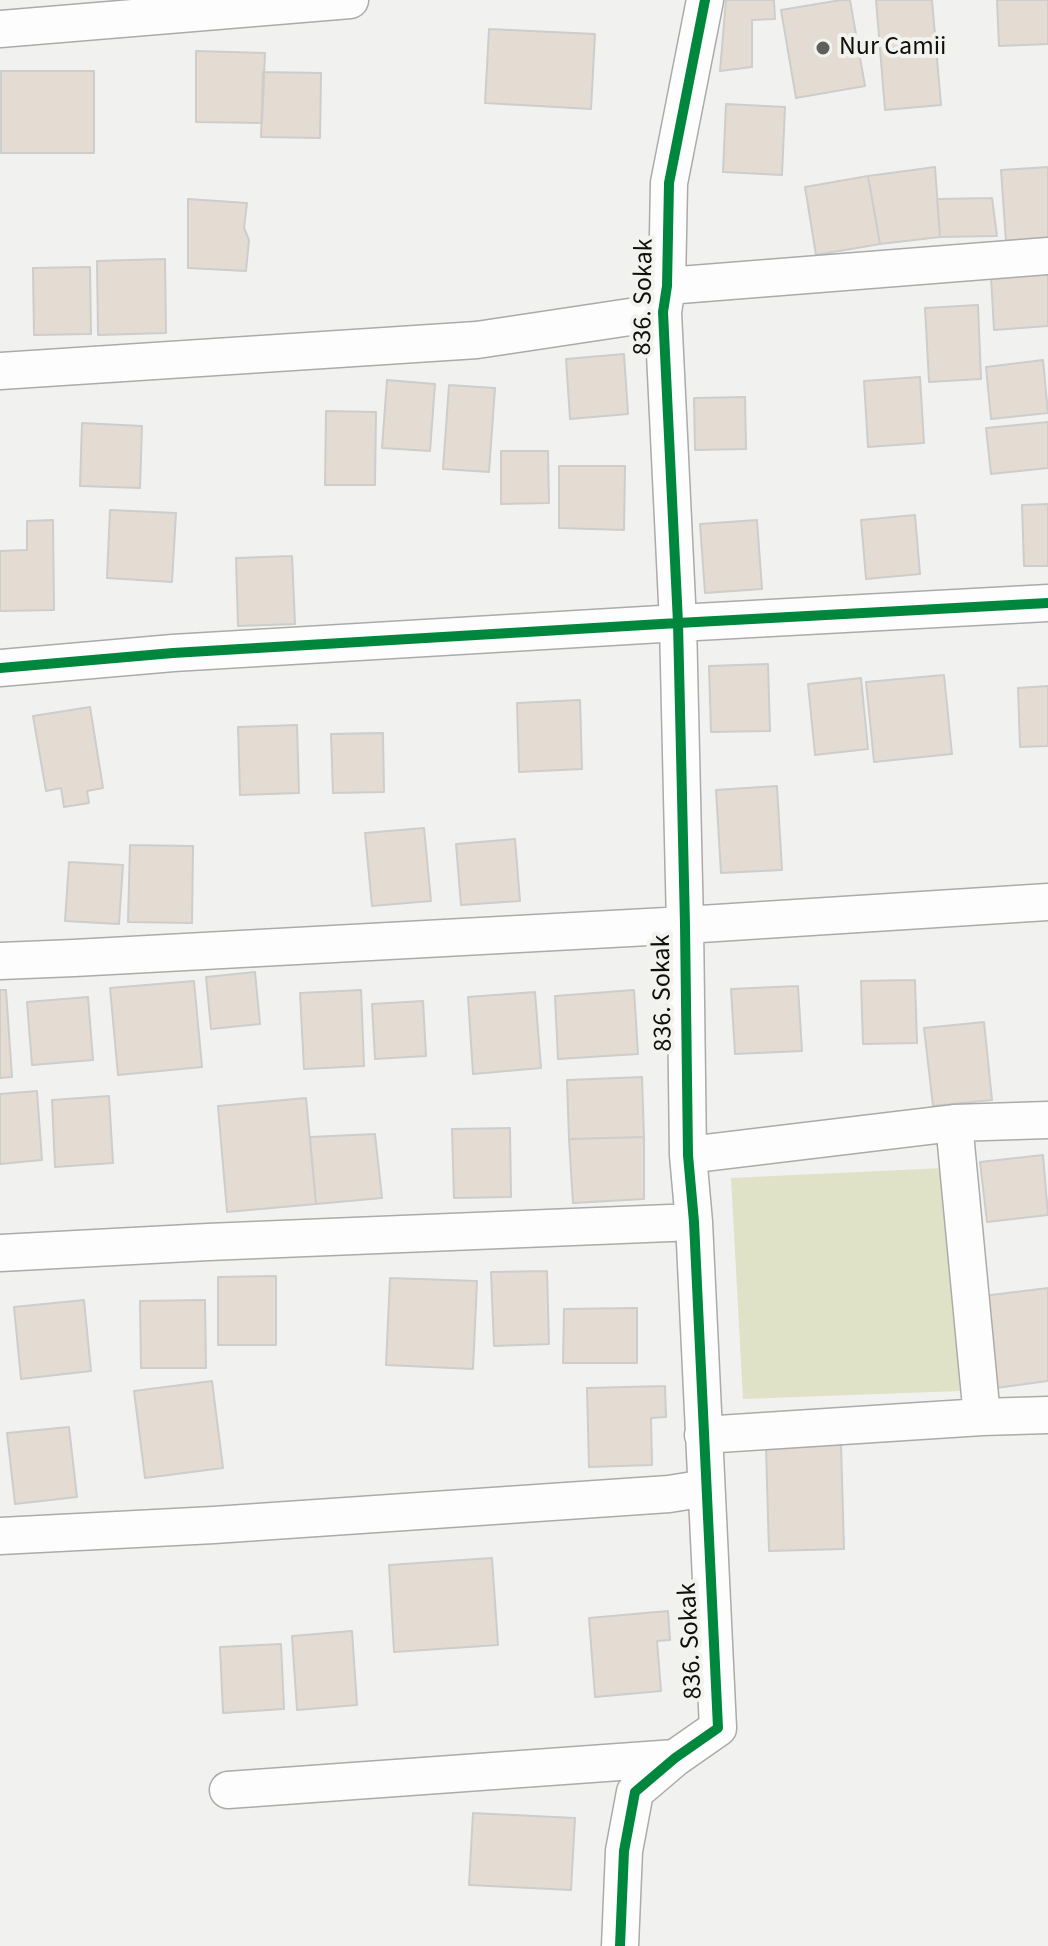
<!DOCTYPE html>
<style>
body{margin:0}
canvas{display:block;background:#f1f1ef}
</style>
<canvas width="1048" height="1946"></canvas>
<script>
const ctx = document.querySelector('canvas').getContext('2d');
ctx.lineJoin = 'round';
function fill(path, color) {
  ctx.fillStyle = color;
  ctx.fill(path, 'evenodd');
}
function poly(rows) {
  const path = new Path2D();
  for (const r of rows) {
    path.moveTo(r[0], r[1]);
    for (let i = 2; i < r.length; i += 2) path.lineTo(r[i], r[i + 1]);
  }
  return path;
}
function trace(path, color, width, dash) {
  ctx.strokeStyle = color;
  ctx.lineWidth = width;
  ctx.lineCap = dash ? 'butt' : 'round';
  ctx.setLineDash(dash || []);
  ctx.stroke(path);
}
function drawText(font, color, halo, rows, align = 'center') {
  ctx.font = font + ' "Source Sans 3",sans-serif';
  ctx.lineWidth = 8;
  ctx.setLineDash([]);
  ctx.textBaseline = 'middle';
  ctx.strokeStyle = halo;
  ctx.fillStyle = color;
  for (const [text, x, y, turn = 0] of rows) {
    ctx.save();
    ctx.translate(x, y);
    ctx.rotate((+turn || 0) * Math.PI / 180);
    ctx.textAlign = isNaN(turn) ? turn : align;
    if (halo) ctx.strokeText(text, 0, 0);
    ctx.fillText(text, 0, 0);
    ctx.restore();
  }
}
fill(poly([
 [943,1168,960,1391,743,1399,731,1178]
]), '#e0e2c8');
const building = poly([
 [726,0,774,0,775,19,752,20,752,67,720,71,726,0],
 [841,0,850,0,865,86,796,98,781,10,841,0],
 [876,0,932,0,941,105,885,110,876,0],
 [997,0,1048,0,1048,44,999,46,997,0],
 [489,29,595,34,591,109,485,103,489,29],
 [196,51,265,53,262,123,196,122,196,51],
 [1,71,94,71,94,153,1,153,1,71],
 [263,72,321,73,320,138,261,137,263,72],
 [726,104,785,107,782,175,723,172,726,104],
 [935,167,940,237,880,244,868,176,935,167],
 [1048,167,1048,240,1006,242,1001,170,1048,167],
 [868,176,880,244,816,255,805,187,868,176],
 [992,198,997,236,940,237,937,199,992,198],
 [188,199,247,203,244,228,249,240,246,271,188,268,188,199],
 [165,259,166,333,98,335,97,261,165,259],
 [90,267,91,334,34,335,33,268,90,267],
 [1048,273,1048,326,994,330,991,277,1048,273],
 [978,305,981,379,929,382,925,308,978,305],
 [624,354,628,414,570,419,566,359,624,354],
 [1043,360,1048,413,991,419,986,367,1043,360],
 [920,377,924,443,868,447,864,381,920,377],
 [387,380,435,384,430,451,382,448,387,380],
 [449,385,495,388,489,472,443,469,449,385],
 [745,397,746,449,695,450,694,398,745,397],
 [326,411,376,412,375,485,325,485,326,411],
 [1048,422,1048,468,991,474,986,428,1048,422],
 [82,423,142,426,140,488,80,486,82,423],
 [501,451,548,451,549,503,501,504,501,451],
 [559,466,625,466,624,530,559,528,559,466],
 [1048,504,1048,566,1024,566,1022,505,1048,504],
 [110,510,176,513,172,582,107,578,110,510],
 [915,515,920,574,866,579,861,520,915,515],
 [53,520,54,610,0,611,0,551,27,550,27,521,53,520],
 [757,520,762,589,705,593,700,524,757,520],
 [292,556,295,624,238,626,236,558,292,556],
 [768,664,770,731,711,732,709,666,768,664],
 [944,675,952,754,874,762,866,682,944,675],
 [861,678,868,749,815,755,808,684,861,678],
 [1048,686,1048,746,1020,747,1018,688,1048,686],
 [580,700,582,769,519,772,517,703,580,700],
 [90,707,103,788,87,791,89,803,64,807,61,788,46,791,33,716,90,707],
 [297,725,299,793,240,795,238,727,297,725],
 [383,733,384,792,333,793,331,734,383,733],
 [777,786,782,870,721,873,716,790,777,786],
 [424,828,431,901,372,906,365,833,424,828],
 [515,839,520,901,461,905,456,844,515,839],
 [130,845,193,846,192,923,128,922,130,845],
 [69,862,123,865,119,924,65,921,69,862],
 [255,972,260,1024,211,1029,206,977,255,972],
 [915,980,917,1043,863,1044,861,981,915,980],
 [194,981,202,1067,118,1075,110,988,194,981],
 [798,986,802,1051,735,1054,731,989,798,986],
 [0,990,6,990,12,1077,0,1078,0,990],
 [361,990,364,1066,304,1069,300,993,361,990],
 [634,990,638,1054,558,1059,555,996,634,990],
 [535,992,541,1068,473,1074,468,997,535,992],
 [88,997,93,1060,32,1065,27,1002,88,997],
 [423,1001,426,1056,375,1059,372,1004,423,1001],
 [984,1022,992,1100,933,1106,924,1028,984,1022],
 [642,1077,644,1137,569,1139,567,1080,642,1077],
 [37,1091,42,1160,0,1164,0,1094,37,1091],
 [109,1096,113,1163,55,1167,52,1100,109,1096],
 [306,1098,316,1204,227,1212,218,1106,306,1098],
 [510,1128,511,1197,454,1198,452,1129,510,1128],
 [375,1134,382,1198,316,1204,310,1137,375,1134],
 [644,1137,644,1199,573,1203,569,1139,644,1137],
 [1043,1155,1048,1215,987,1222,980,1162,1043,1155],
 [547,1271,549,1344,494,1346,491,1272,547,1271],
 [276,1276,276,1345,218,1345,218,1277,276,1276],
 [390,1278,477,1281,473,1369,386,1365,390,1278],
 [1048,1288,1048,1381,996,1388,983,1296,1048,1288],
 [84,1300,91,1371,21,1379,14,1307,84,1300],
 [205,1300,206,1368,141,1368,140,1301,205,1300],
 [637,1308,637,1363,563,1363,564,1309,637,1308],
 [212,1381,223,1468,145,1478,134,1391,212,1381],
 [665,1386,666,1417,651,1418,652,1465,589,1467,587,1388,665,1386],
 [69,1427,77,1497,15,1504,7,1433,69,1427],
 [841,1444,844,1549,769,1551,766,1447,841,1444],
 [492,1558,498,1645,394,1652,389,1565,492,1558],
 [668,1611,670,1640,657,1641,661,1691,595,1697,589,1618,668,1611],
 [352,1631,357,1705,297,1710,292,1636,352,1631],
 [281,1644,284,1709,223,1713,220,1647,281,1644],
 [473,1813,575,1818,571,1890,469,1885,473,1813]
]);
fill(building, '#e4dbd3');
trace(building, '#cdcdcc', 2);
const minor = poly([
 [0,29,350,0],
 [667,286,1048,256],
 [0,371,477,340,663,312],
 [0,668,173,653,678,623,1048,603],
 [0,961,74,958,685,925,1048,902],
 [954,1123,982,1417],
 [688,1155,954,1123,1048,1120],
 [0,1253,208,1242,694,1222],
 [703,1435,982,1417,1048,1415],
 [0,1536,214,1525,669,1494,706,1488],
 [228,1790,675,1758],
 [620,1946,624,1851,635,1792,675,1758,718,1728,694,1222,688,1155,685,925,678,623,663,312,667,286,669,183,705,0]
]);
trace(minor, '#ababa9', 39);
trace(minor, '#fdfdfd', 36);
trace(poly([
 [0,668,173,653,678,623,1048,603],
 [620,1946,624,1851,635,1792,675,1758,718,1728,694,1222,688,1155,685,925,678,623,663,312,667,286,669,183,705,0]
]), '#00873e', 10);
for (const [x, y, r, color] of [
 [823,48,8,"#5e5e5c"]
]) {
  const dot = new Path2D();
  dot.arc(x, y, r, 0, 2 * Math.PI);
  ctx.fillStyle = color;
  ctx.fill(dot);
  trace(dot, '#f2f2ee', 3);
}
drawText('26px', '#0f0f0d', '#f2f2ee', [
 ["Nur Camii",839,48]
], 'left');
drawText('26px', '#0f0f0d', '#f2f2ee', [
 ["836. Sokak",645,297,-89],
 ["836. Sokak",664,993,-91],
 ["836. Sokak",692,1641,-93]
]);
</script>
